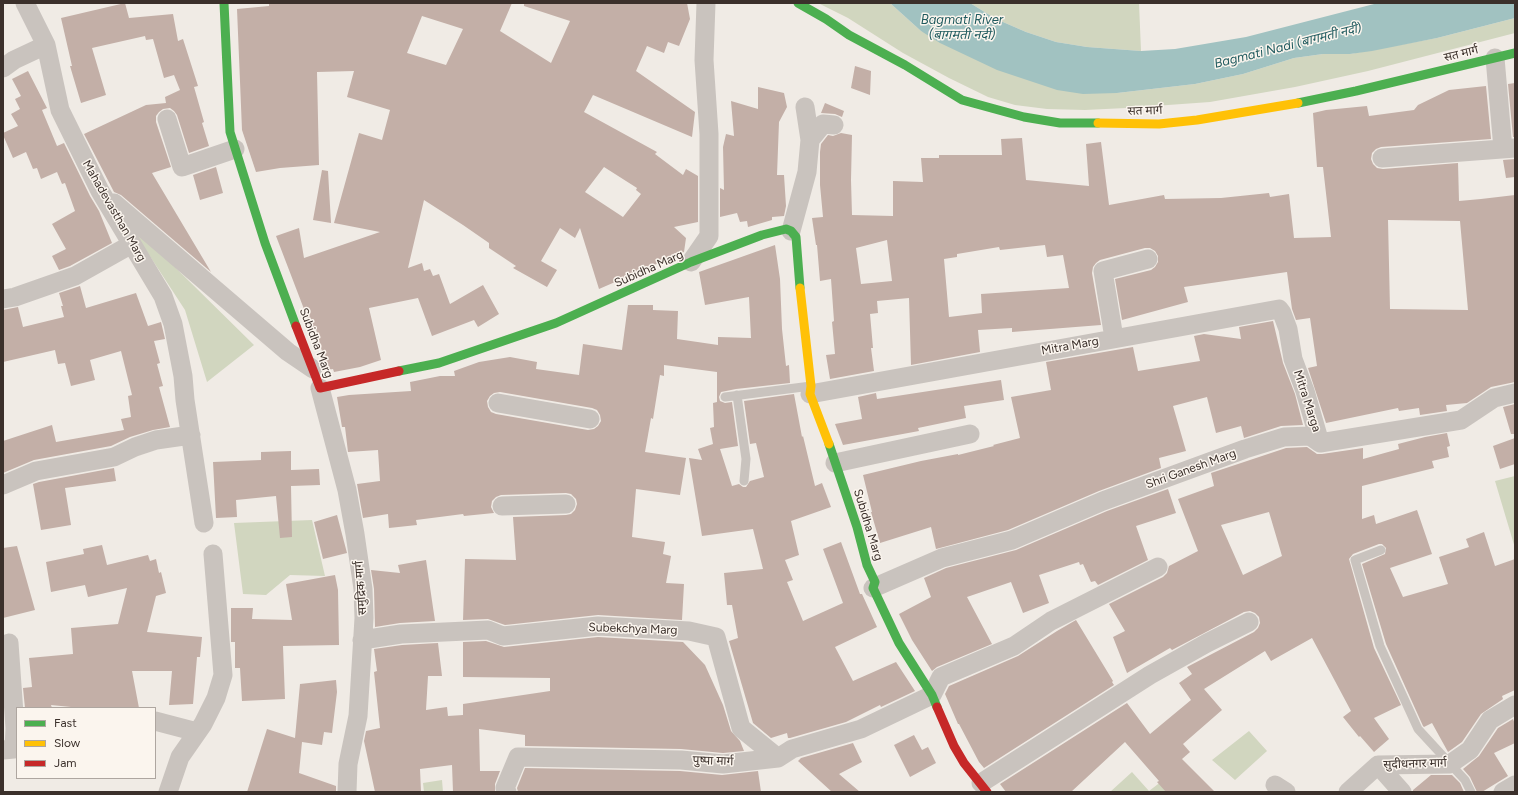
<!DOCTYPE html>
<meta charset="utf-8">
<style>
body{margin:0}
#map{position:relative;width:1518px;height:795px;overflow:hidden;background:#f0ebe5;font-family:Figtree,sans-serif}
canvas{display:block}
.frame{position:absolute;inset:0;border:4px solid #3b302b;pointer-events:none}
.legend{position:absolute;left:16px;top:707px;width:140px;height:72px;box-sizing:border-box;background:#fbf5ee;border:1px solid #aea6a0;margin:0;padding:5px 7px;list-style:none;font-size:12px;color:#3b302b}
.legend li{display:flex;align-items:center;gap:8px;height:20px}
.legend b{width:20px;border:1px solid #aea6a0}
</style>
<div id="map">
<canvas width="1518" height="795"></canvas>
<div class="frame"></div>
<ul class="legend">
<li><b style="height:5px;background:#4caf50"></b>Fast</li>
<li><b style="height:5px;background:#ffc107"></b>Slow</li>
<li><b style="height:5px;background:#c62828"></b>Jam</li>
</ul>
</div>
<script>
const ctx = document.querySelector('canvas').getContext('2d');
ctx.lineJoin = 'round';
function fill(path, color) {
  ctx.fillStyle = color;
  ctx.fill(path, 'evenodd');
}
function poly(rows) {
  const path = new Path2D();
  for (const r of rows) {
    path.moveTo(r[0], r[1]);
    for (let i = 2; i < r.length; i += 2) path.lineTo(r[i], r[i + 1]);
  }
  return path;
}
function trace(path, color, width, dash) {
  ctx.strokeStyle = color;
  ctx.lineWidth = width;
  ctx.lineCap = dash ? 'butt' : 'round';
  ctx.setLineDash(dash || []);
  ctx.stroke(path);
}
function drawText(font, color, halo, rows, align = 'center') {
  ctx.font = font + ' Figtree,"Noto Sans Devanagari",sans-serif';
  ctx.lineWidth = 3;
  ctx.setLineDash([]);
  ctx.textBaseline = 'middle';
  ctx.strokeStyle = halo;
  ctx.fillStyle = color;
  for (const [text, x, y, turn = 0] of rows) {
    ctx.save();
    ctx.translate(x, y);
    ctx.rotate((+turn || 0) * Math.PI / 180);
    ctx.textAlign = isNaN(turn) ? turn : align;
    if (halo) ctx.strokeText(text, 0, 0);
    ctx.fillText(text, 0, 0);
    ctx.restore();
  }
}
fill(poly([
 [818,3,890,3,921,31,1117,93,1195,84,1243,74,1294,58,1323,54,1350,54,1437,38,1515,18,1515,33,1368,71,1295,87,1210,102,1126,108,1085,110,1047,109,1015,105,988,97,949,78,903,53,848,18],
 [970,3,1139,3,1141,51,1087,47,1056,42,1026,32,996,19],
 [125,218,254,345,207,382,185,310],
 [1515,476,1515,548,1495,481],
 [312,520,325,576,290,575,266,595,243,594,234,523],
 [1249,731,1267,751,1235,780,1212,760],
 [1132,772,1149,791,1162,781,1167,792,1110,792],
 [442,780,443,792,424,792,423,783]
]), '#d1d6bf');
fill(poly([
 [890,3,970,3,996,19,1026,32,1056,42,1087,47,1141,51,1175,49,1246,37,1378,3,1515,3,1515,18,1437,38,1372,51,1350,54,1323,54,1294,58,1243,74,1195,84,1117,93,1083,94,1057,90,997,70,940,43,921,31]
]), '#a1c2c1');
fill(poly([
 [125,3,129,18,173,14,178,41,183,39,198,86,194,87,204,122,202,123,209,146,189,153,177,115,174,111,170,108,163,109,159,112,156,116,156,122,171,167,152,173,211,272,121,195,114,192,84,134,146,105,166,103,165,97,180,90,174,75,164,78,153,39,146,40,145,36,92,48,106,95,81,103,70,66,72,66,61,18],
 [269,3,512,3,500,31,551,63,570,21,524,6,524,3,687,3,690,19,679,46,668,42,664,53,647,46,636,71,695,112,692,137,593,95,584,112,657,152,655,154,683,175,686,169,698,176,698,222,674,227,686,238,684,252,599,289,580,228,575,238,560,228,541,261,557,270,547,287,513,268,516,266,489,248,489,243,463,225,424,200,408,268,422,263,424,271,430,269,433,276,439,274,450,304,483,285,499,314,478,327,474,320,432,336,418,298,369,308,381,360,360,367,334,372,333,369,327,370,316,329,312,330,276,236,299,228,304,258,380,232,334,223,359,133,382,140,390,110,347,97,354,71,317,72,319,165,280,168,256,172,242,130,237,9,269,6],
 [422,16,463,29,446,65,407,53],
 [604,167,637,188,636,190,641,194,623,217,585,192],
 [855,66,871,71,870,95,851,88],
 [28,71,47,108,42,110,57,146,64,143,90,196,99,211,112,243,70,266,59,270,52,256,66,249,52,224,75,211,65,183,62,184,57,172,41,179,37,168,33,169,26,152,13,158,3,135,3,133,18,126,11,114,20,109,15,99,21,96,12,79],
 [1515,83,1515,137,1513,137,1508,84],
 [1486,86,1491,139,1381,147,1376,149,1372,153,1371,159,1373,164,1377,168,1383,169,1458,163,1459,201,1481,199,1515,195,1515,382,1491,387,1467,403,1446,405,1447,411,1420,415,1419,408,1399,411,1398,408,1326,423,1308,368,1317,366,1310,318,1296,320,1292,309,1287,272,1184,287,1188,302,1122,320,1115,279,1151,270,1155,267,1158,262,1158,256,1155,251,1150,248,1145,248,1100,260,1096,263,1093,267,1092,273,1101,325,1012,332,1012,328,978,330,980,352,911,365,909,298,877,301,878,313,870,314,873,348,871,348,874,371,830,379,826,355,835,354,832,322,834,321,831,279,820,281,817,245,816,245,812,218,823,217,820,185,820,152,821,144,828,135,833,136,841,133,852,135,851,180,852,215,893,216,893,181,923,182,921,158,939,158,939,155,1002,155,1001,139,1022,138,1026,180,1089,186,1086,144,1101,142,1109,205,1164,195,1165,199,1221,198,1269,193,1270,197,1289,194,1294,238,1331,237,1323,167,1317,167,1313,113,1326,110,1367,106,1369,116,1414,110,1418,105,1449,90],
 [1388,220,1460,221,1468,310,1390,309],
 [887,240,892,281,861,284,856,248],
 [1045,245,1047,257,1063,255,1069,288,981,294,982,313,949,317,944,259,957,257,957,254,999,247,1000,250],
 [758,87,784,93,787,107,779,122,777,175,784,175,786,206,784,216,772,217,772,220,748,227,747,221,740,222,737,213,720,217,720,188,724,190,723,147,726,134,734,136,731,101,758,109],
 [825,103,844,111,842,117,835,114,821,113],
 [1515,159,1515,177,1506,178,1503,160],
 [216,167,223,193,200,200,193,175],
 [322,170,328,171,331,223,313,220],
 [775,245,780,279,782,329,786,366,789,365,790,383,736,389,721,392,719,397,720,401,725,403,732,402,738,446,720,449,732,486,739,484,743,487,746,487,750,481,764,477,756,443,750,444,744,401,794,394,802,437,803,436,815,486,822,483,831,507,791,521,799,555,785,560,793,580,787,582,803,621,843,603,823,549,841,542,860,594,862,594,877,627,835,647,853,681,896,662,915,691,881,707,880,705,846,722,790,738,788,738,787,733,771,738,753,723,729,641,738,638,732,605,727,605,724,573,763,569,753,529,702,536,689,458,702,460,698,449,713,444,710,428,714,427,713,403,717,402,717,372,664,365,664,376,660,375,653,419,651,418,645,452,686,458,680,495,636,489,632,537,665,542,663,554,671,556,666,583,684,584,682,620,598,615,505,625,488,619,463,620,465,559,516,560,513,517,566,515,571,514,575,510,577,504,576,499,571,494,566,493,501,495,496,497,492,501,491,507,494,513,464,516,463,514,416,520,417,525,389,528,388,514,363,518,357,484,380,481,378,450,348,452,345,427,342,427,337,397,349,395,411,391,410,382,440,376,455,376,454,371,479,362,510,357,537,362,536,369,579,375,583,344,622,350,628,305,653,305,653,310,678,311,677,339,718,345,718,337,751,338,749,297,705,305,699,272],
 [500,392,592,408,597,410,600,415,601,421,598,426,594,429,588,430,496,414,491,412,488,407,487,401,490,396,494,393],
 [80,286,86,308,136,293,148,326,161,322,165,339,154,341,160,363,157,364,163,386,159,387,170,427,153,430,130,437,111,446,34,460,3,473,3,441,52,425,56,442,124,430,121,419,131,417,128,396,132,395,121,351,90,360,95,380,71,386,65,363,58,364,55,350,3,362,3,310,18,307,23,327,64,317,61,306,63,306,59,293],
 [1273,321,1283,363,1295,394,1303,425,1281,426,1244,438,1241,426,1216,433,1207,397,1173,406,1186,451,1159,458,1161,468,1099,491,1008,530,936,549,931,527,880,543,871,512,872,512,863,475,921,461,958,454,958,455,994,446,993,445,1020,438,1011,397,1051,390,1046,362,1133,347,1138,371,1200,361,1194,336,1204,334,1241,339,1239,327],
 [1001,380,1004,400,964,406,966,418,918,428,919,431,843,445,835,424,862,419,858,397,876,393,877,399],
 [1515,404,1515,434,1511,434,1503,407],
 [1447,433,1450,446,1447,447,1449,457,1432,461,1434,468,1362,486,1362,519,1374,515,1376,524,1417,510,1432,554,1390,568,1403,597,1448,584,1439,557,1469,547,1466,539,1484,532,1495,566,1515,559,1515,690,1502,696,1503,699,1481,714,1462,742,1448,752,1432,723,1424,727,1423,726,1386,644,1362,564,1385,554,1386,548,1382,544,1379,544,1353,554,1349,559,1374,648,1401,705,1374,718,1389,739,1374,752,1360,736,1359,737,1343,717,1351,711,1312,638,1271,661,1265,651,1204,689,1222,710,1183,744,1190,752,1182,759,1215,792,1166,792,1157,782,1159,781,1125,742,1071,792,1006,792,1000,784,1127,703,1150,734,1191,700,1179,683,1192,674,1187,667,1254,632,1258,628,1260,623,1259,617,1255,613,1250,611,1244,612,1172,650,1170,648,1127,673,1113,637,1125,631,1109,604,1163,577,1167,573,1169,566,1198,551,1178,499,1214,486,1211,473,1286,448,1307,447,1317,454,1322,454,1363,448,1363,459,1399,449,1398,444,1425,437],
 [1269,512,1282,556,1243,575,1221,525],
 [1515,438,1515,464,1500,469,1493,446],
 [291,451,291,470,319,469,320,485,291,486,292,537,280,538,276,496,236,500,237,517,216,518,213,462,261,460,261,452],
 [114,468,116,481,65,488,71,525,41,530,33,484,39,482],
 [1168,489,1176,513,1136,526,1148,560,1098,585,1095,581,1091,582,1083,564,1080,565,1079,562,1039,575,1049,603,1023,613,1011,582,967,597,992,644,937,667,932,671,912,640,899,614,931,597,924,578,946,568,1016,550,1107,511],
 [337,515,347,553,323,559,314,522],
 [102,545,107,565,148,555,150,561,156,559,159,573,161,572,166,593,156,596,147,632,202,637,200,657,197,657,193,704,169,705,172,671,132,671,139,708,81,708,51,705,52,708,25,708,23,688,32,687,29,658,73,654,71,628,118,624,127,588,88,597,85,585,51,592,46,562,84,554,83,549],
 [17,546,35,610,3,618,3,548],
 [426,560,435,621,400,623,375,627,374,589,371,570,400,573,398,565],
 [335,575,338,590,339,645,283,646,285,699,242,701,240,668,235,668,235,642,231,642,231,608,253,608,252,619,292,620,286,584],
 [1076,620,1113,681,1112,682,1114,685,984,768,979,762,959,724,958,724,945,694,949,686,1018,656,1057,631],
 [598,637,683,642,705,665,723,705,731,731,740,741,744,751,723,753,681,749,525,746,525,735,479,729,480,771,500,771,495,784,495,792,453,792,452,765,420,769,421,792,375,792,364,741,366,731,380,728,374,672,377,671,374,649,402,645,438,643,442,676,428,676,426,710,447,707,448,716,463,715,463,704,550,691,550,678,463,677,463,642,486,641,504,647],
 [336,680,337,692,332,733,324,732,322,745,302,742,299,773,336,786,336,792,247,792,267,729,295,738,300,684],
 [1513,719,1515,724,1515,743,1494,753,1508,776,1482,792,1477,792,1470,777,1463,769,1479,756,1498,728],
 [914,735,922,750,928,747,936,763,910,777,894,745],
 [853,743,862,762,839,774,860,792,832,792,798,761,801,758],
 [525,768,680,771,722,775,758,771,761,792,518,792,517,788],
 [1431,775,1452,775,1460,783,1464,792,1413,792,1413,790]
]), '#c3afa7');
trace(poly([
 [737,395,746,459,744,481],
 [725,397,811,386],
 [1381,550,1355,560,1380,646,1418,729,1465,780,1471,792]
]), '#c9c3be', 9);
trace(poly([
 [25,3,46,45,60,110,100,191,163,296,173,324,183,376,185,400,204,523],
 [1495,58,1503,149],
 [3,68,14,60,46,45],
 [805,107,810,140],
 [167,119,182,167,235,149],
 [1382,158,1515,148],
 [114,203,288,352,313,369],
 [791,231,807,172,810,140,823,124,834,125],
 [691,262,709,236,709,134,704,60,706,3],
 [3,299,15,297,75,276,132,244],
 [1114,338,1103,271,1148,259],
 [320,388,347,490,355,534,363,589,364,618,358,716,348,764,347,792],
 [810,394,1279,309,1282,313,1288,329,1293,359,1305,391,1320,443],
 [498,403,590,419],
 [835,463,970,434],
 [3,485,36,471,114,457,135,447,156,440,191,435],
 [502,506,566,504],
 [873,588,942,558,1012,540,1103,501,1245,449,1284,437,1310,436,1320,443,1461,420,1494,398,1515,393],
 [362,640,401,634,488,630,503,636,598,626,689,631,716,637,741,728,778,758],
 [9,643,15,728,17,728],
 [155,721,197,732],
 [3,750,14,749,15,728],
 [1378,765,1402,792],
 [981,783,1150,675,1207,643,1249,622],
 [1275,785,1286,792],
 [168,792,180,757,203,724,216,698,223,675,213,554],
 [507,792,505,788,518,757,681,760,723,764,778,758,792,749,861,729,932,695,941,677,1014,646,1051,621,1158,567],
 [1348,792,1378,765,1450,764,1470,750,1490,720,1515,705],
 [1503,792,1515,785]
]), '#c9c3be', 19);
trace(poly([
 [224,3,230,132,265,243,296,326],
 [798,3,826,19,849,35,905,65,962,100,1024,117,1060,123,1098,123],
 [1298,103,1356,91,1515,53],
 [399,371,439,363,556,323,691,262,762,235,786,229,791,231,796,237,800,288],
 [829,444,857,527,867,565,875,582,873,588,899,643,932,695,937,707]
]), '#4caf50', 9);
trace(poly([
 [1098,123,1159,124,1197,120,1298,103],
 [800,288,811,386,810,394,829,444]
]), '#ffc107', 9);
trace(poly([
 [296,326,320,388,399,371],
 [937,707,954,746,964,763,987,792]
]), '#c62828', 9);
drawText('12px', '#3b302b', '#fbf5ee', [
 ["सत मार्ग",1461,54,-14],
 ["सत मार्ग",1145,111,-2],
 ["Mahadevasthan Marg",114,211,60],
 ["Subidha Marg",649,269,-24],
 ["Subidha Marg",316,343,69],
 ["Mitra Marg",1070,346,-10],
 ["Mitra Marga",1307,401,72],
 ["Shri Ganesh Marg",1191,469,-20],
 ["Subidha Marg",868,525,73],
 ["समुद्रिक मार्ग",361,588,-94],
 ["Subekchya Marg",633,629,2],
 ["पुष्पा मार्ग",713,761,2],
 ["सुदीधनगर मार्ग",1415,764,-2]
]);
drawText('italic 13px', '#1f5a5e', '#fbf5ee', [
 ["Bagmati River",962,20],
 ["(बागमती नदी)",962,35],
 ["Bagmati Nadi (बागमती नदी)",1288,46,-14]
]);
</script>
